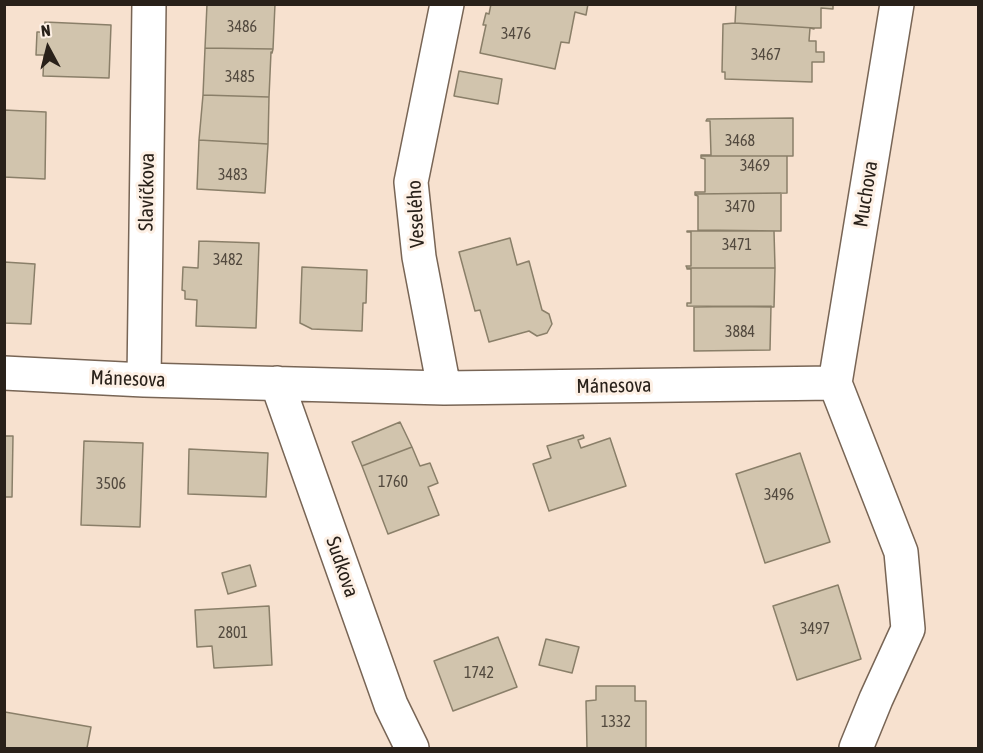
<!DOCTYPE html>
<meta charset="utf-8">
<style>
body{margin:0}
#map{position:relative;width:983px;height:753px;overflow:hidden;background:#f7e1cf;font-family:"Asap Condensed",sans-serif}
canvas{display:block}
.frame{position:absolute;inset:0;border:6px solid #29211a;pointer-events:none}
.north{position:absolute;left:18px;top:18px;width:60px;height:60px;-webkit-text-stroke:4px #fdf0e5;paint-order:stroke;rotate:353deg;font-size:16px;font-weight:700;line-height:24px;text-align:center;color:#29211a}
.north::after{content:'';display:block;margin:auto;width:21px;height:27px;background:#29211a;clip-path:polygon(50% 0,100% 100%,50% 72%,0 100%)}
</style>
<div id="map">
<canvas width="983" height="753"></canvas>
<div class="frame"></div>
<div class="north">N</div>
</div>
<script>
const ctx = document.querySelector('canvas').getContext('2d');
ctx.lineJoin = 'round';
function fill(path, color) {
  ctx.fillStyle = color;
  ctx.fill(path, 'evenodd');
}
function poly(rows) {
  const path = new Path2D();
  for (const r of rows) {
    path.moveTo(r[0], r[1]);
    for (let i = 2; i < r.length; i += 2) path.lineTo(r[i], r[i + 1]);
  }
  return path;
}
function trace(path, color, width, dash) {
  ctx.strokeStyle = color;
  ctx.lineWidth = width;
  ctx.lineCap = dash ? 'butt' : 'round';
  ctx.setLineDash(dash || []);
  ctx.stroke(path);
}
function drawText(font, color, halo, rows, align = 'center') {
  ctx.font = font + ' "Asap Condensed",sans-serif';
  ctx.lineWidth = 6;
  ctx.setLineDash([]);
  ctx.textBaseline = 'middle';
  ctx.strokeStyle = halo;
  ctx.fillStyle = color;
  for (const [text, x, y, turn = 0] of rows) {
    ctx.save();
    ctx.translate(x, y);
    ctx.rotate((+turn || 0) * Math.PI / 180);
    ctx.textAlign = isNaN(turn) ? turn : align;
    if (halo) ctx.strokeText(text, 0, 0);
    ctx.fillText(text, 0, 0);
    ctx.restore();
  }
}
const building = poly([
 [207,4,275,4,273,49,205,48,207,4],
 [491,4,548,5,588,4,586,15,575,12,569,43,561,42,555,69,480,53,486,25,483,25,486,13,489,14,491,4],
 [736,4,833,4,833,9,821,8,821,28,814,28,735,23,736,4],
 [45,22,111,25,109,78,43,76,44,55,36,55,37,32,44,32,45,22],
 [735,23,814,28,814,29,810,28,809,41,816,41,816,52,824,52,824,62,812,62,812,82,725,79,725,72,722,72,723,24,735,23],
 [205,48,273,49,272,53,271,52,269,97,203,95,205,48],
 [459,71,502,79,498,104,454,96,459,71],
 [203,95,269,97,268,144,199,140,203,95],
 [4,110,46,112,45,179,4,177,4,110],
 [793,118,793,156,701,156,701,155,711,155,710,121,706,121,707,119,793,118],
 [199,140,268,144,265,193,197,189,199,140],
 [701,156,787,156,787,193,695,194,695,192,705,192,705,159,701,158,701,156],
 [781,193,781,231,698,230,698,196,695,195,695,194,781,193],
 [687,231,774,231,775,268,687,268,686,266,691,266,691,232,687,232,687,231],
 [510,238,517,265,529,261,542,310,549,314,552,324,547,333,537,336,529,331,489,342,480,310,475,311,459,252,510,238],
 [199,241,259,243,256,328,196,326,197,300,185,299,185,291,182,290,183,267,198,268,199,241],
 [4,262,35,264,31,324,4,323,4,262],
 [302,267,367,270,366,303,363,303,362,331,312,329,300,323,302,267],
 [687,268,775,268,774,307,687,306,687,303,691,303,691,269,687,269,687,268],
 [771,306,770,350,694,351,694,307,771,306],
 [400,422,412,447,362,466,352,442,400,422],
 [583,435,584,438,578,440,581,448,610,438,626,486,549,511,533,464,551,458,547,446,583,435],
 [4,436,13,436,12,497,4,497,4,436],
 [84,441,143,443,140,527,81,525,84,441],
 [412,447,420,466,430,463,438,483,428,487,439,515,388,534,362,466,412,447],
 [189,449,268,453,266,497,188,494,189,449],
 [800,453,830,542,765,563,736,474,800,453],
 [250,565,256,586,228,594,222,573,250,565],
 [838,585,861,659,797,680,773,606,838,585],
 [269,606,272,665,214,668,212,646,197,647,195,610,269,606],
 [498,637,517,687,453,711,434,661,498,637],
 [546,639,579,647,572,673,539,665,546,639],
 [596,686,635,686,635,701,646,701,646,748,587,748,586,701,596,700,596,686],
 [4,705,5,712,91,727,87,748,4,748,4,705]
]);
fill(building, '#d1c4ad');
trace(building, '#8a7f69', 1.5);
const minor = poly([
 [4,373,144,380,444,388,835,383],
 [144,380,149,4],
 [277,383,391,705,412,748],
 [835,383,901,552,908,629,876,699,856,748],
 [835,383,897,4],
 [444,388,419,257,411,182,447,4]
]);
trace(minor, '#786555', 36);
trace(minor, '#fff', 33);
drawText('16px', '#534a3f', null, [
 ["3486",242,27],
 ["3476",516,34],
 ["3467",766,55],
 ["3485",240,77],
 ["3468",740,141],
 ["3469",755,166],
 ["3483",233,175],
 ["3470",740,207],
 ["3471",737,245],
 ["3482",228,260],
 ["3884",740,332],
 ["1760",393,482],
 ["3506",111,484],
 ["3496",779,495],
 ["3497",815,629],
 ["2801",233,633],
 ["1742",479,673],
 ["1332",616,722]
]);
drawText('20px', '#29211a', '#fdf0e5', [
 ["Slavíčkova",147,192,-89],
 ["Muchova",866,194,-81],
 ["Veselého",416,214,-93],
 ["Mánesova",128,379,2],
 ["Mánesova",614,386,-1],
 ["Sudkova",342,567,71]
]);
</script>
